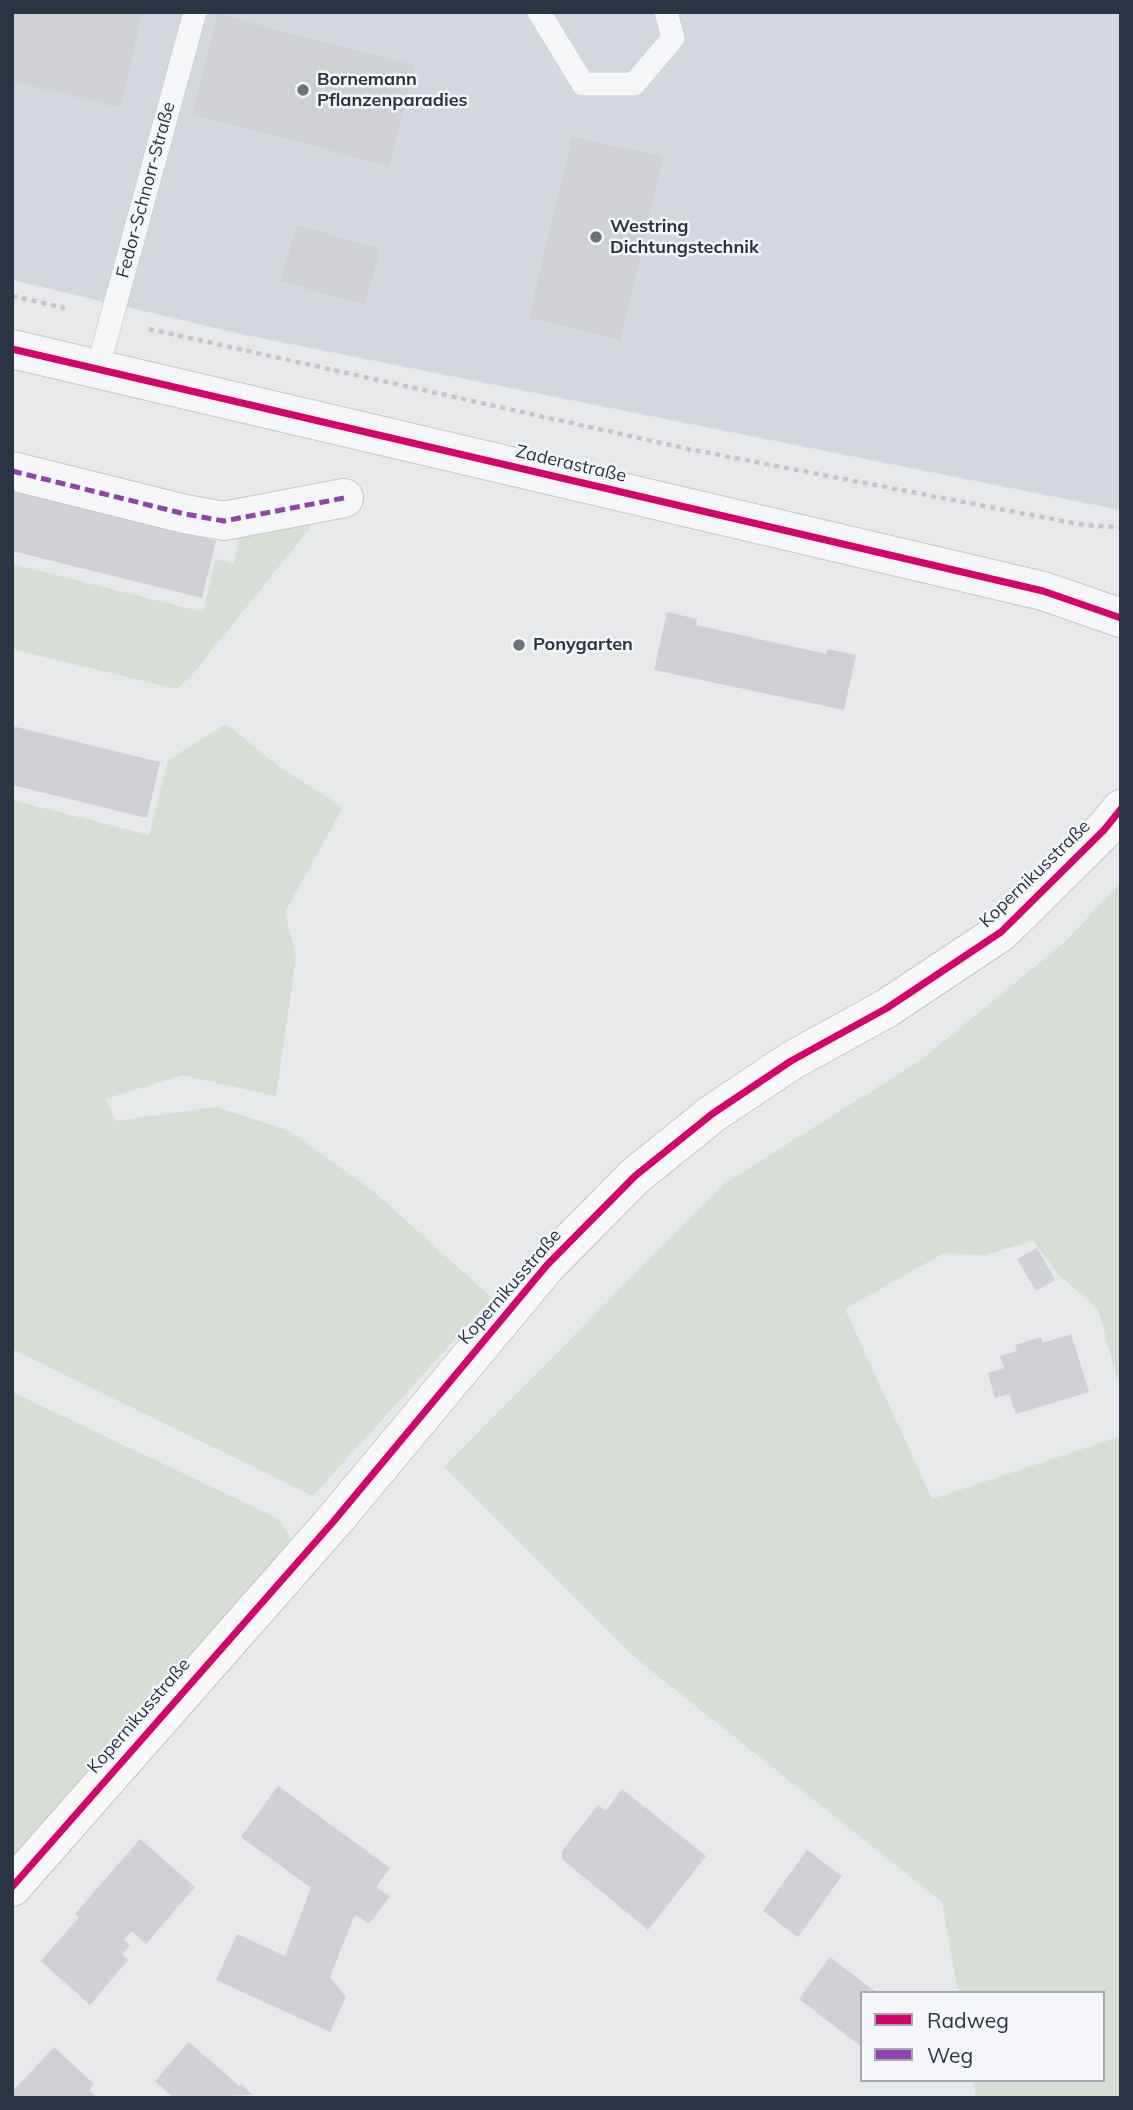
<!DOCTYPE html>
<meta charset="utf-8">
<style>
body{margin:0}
#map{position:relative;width:1133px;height:2110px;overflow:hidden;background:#e6e8ea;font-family:Mulish,sans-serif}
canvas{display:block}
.frame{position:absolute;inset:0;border:14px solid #2b3445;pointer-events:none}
.legend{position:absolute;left:860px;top:1991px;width:245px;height:91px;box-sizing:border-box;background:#f4f6f9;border:2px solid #a4a8b1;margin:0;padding:9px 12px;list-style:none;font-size:21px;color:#2b3445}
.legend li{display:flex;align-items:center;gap:14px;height:35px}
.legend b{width:35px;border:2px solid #a4a8b1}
</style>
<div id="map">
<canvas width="1133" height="2110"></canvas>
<div class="frame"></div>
<ul class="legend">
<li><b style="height:9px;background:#d6006c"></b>Radweg</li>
<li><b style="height:9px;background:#8e44ad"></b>Weg</li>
</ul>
</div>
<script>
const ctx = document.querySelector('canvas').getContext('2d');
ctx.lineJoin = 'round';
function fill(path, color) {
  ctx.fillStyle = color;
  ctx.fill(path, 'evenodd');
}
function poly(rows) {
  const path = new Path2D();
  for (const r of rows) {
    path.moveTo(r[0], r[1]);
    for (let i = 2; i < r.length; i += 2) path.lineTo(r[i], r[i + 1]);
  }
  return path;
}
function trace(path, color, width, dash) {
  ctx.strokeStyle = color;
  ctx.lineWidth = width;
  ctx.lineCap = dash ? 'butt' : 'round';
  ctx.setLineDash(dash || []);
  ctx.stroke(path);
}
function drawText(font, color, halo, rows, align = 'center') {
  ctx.font = font + ' Mulish,sans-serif';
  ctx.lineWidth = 5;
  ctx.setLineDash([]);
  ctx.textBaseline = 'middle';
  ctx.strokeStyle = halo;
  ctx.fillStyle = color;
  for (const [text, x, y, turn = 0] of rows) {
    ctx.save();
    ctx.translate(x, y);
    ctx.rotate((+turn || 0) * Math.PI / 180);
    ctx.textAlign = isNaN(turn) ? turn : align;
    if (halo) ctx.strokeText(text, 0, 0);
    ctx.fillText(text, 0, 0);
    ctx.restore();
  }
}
fill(poly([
 [12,12,1121,12,1121,510,241,334,12,280]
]), '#d4d7dd');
fill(poly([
 [312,521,310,528,191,676,177,689,12,649,12,564,203,612,216,559,234,564,239,536],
 [226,724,282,769,343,807,285,912,296,958,276,1096,182,1075,105,1099,116,1121,215,1107,288,1130,373,1191,492,1298,313,1496,12,1349,12,800,149,835,168,760],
 [1121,882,1121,1393,1098,1309,1059,1275,1033,1241,984,1255,944,1253,845,1309,932,1499,1121,1436,1121,2098,976,2098,973,2080,1103,2080,1103,1993,958,1993,942,1902,633,1656,444,1467,724,1184,921,1060,1066,941],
 [12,1392,279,1519,291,1539,262,1576,12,1859]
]), '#d6ded6');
fill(poly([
 [12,12,142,12,121,108,12,81],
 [218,14,415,66,389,166,192,114],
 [572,137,663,156,621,340,529,318],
 [297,225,380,249,365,305,280,281],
 [12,491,216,541,202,598,12,551],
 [667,612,697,619,696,625,826,654,827,649,856,655,844,710,654,670],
 [12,726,160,762,147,818,12,785],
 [1037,1248,1055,1280,1036,1291,1017,1259],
 [1071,1334,1089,1392,1016,1414,1009,1394,995,1398,988,1373,1004,1368,1000,1356,1017,1351,1015,1345,1041,1337,1043,1343],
 [278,1786,390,1868,376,1887,390,1896,369,1924,356,1915,353,1919,330,1977,346,1997,330,2032,216,1980,237,1934,285,1956,311,1888,241,1837],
 [622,1789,706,1856,648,1930,562,1859,562,1851,598,1805,606,1811],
 [140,1839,195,1887,146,1944,132,1931,124,1940,130,1945,122,1954,128,1960,90,2005,41,1961,79,1917,75,1914],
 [807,1850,842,1876,798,1937,763,1911],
 [830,1957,877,1993,862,1993,862,2047,799,1999],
 [189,2042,239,2086,241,2084,253,2095,174,2098,155,2081],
 [54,2047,94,2084,89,2090,97,2098,12,2098,12,2092]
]), '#ced0d3');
const lane = poly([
 [539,12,583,84,634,84,673,38,666,12],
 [98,367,195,12]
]);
const street = poly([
 [12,349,1043,591,1121,618],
 [12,471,185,514,224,521,344,498]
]);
const secondary = poly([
 [12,1887,333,1522,547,1265,635,1176,712,1114,791,1061,887,1008,1001,932,1104,830,1121,809]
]);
trace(lane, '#c4c6c8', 24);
trace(street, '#c4c6c8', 40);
trace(secondary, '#c4c6c8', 40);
trace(poly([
 [12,296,65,308],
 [149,329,688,449,1078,524,1121,528]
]), '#c5c6ca', 4.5, [5, 5]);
trace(lane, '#f5f6f7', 23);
trace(street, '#f5f6f7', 38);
trace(secondary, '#f8f8f8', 38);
trace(poly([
 [12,471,185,514,224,521,344,498]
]), '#8e44ad', 5, [10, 5]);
trace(poly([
 [12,349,1043,591,1121,618],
 [12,1887,333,1522,547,1265,635,1176,712,1114,791,1061,887,1008,1001,932,1104,830,1121,809]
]), '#d6006c', 7);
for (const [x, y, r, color] of [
 [303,90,7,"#6c737f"],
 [596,237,7,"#6c737f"],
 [519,645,7,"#6c737f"]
]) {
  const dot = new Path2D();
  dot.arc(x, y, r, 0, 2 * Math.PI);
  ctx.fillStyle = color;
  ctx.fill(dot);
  trace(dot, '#f4f6f9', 2.5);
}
drawText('bold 18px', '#2b3445', '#f4f6f9', [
 ["Bornemann",317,80],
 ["Pflanzenparadies",317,101],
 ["Westring",610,227],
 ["Dichtungstechnik",610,248],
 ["Ponygarten",533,645]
], 'left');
drawText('18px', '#2b3445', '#f4f6f9', [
 ["Fedor-Schnorr-Straße",146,190,-75],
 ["Zaderastraße",571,464,13],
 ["Kopernikusstraße",1035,874,-44],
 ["Kopernikusstraße",510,1287,-49],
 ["Kopernikusstraße",139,1716,-49]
]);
</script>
